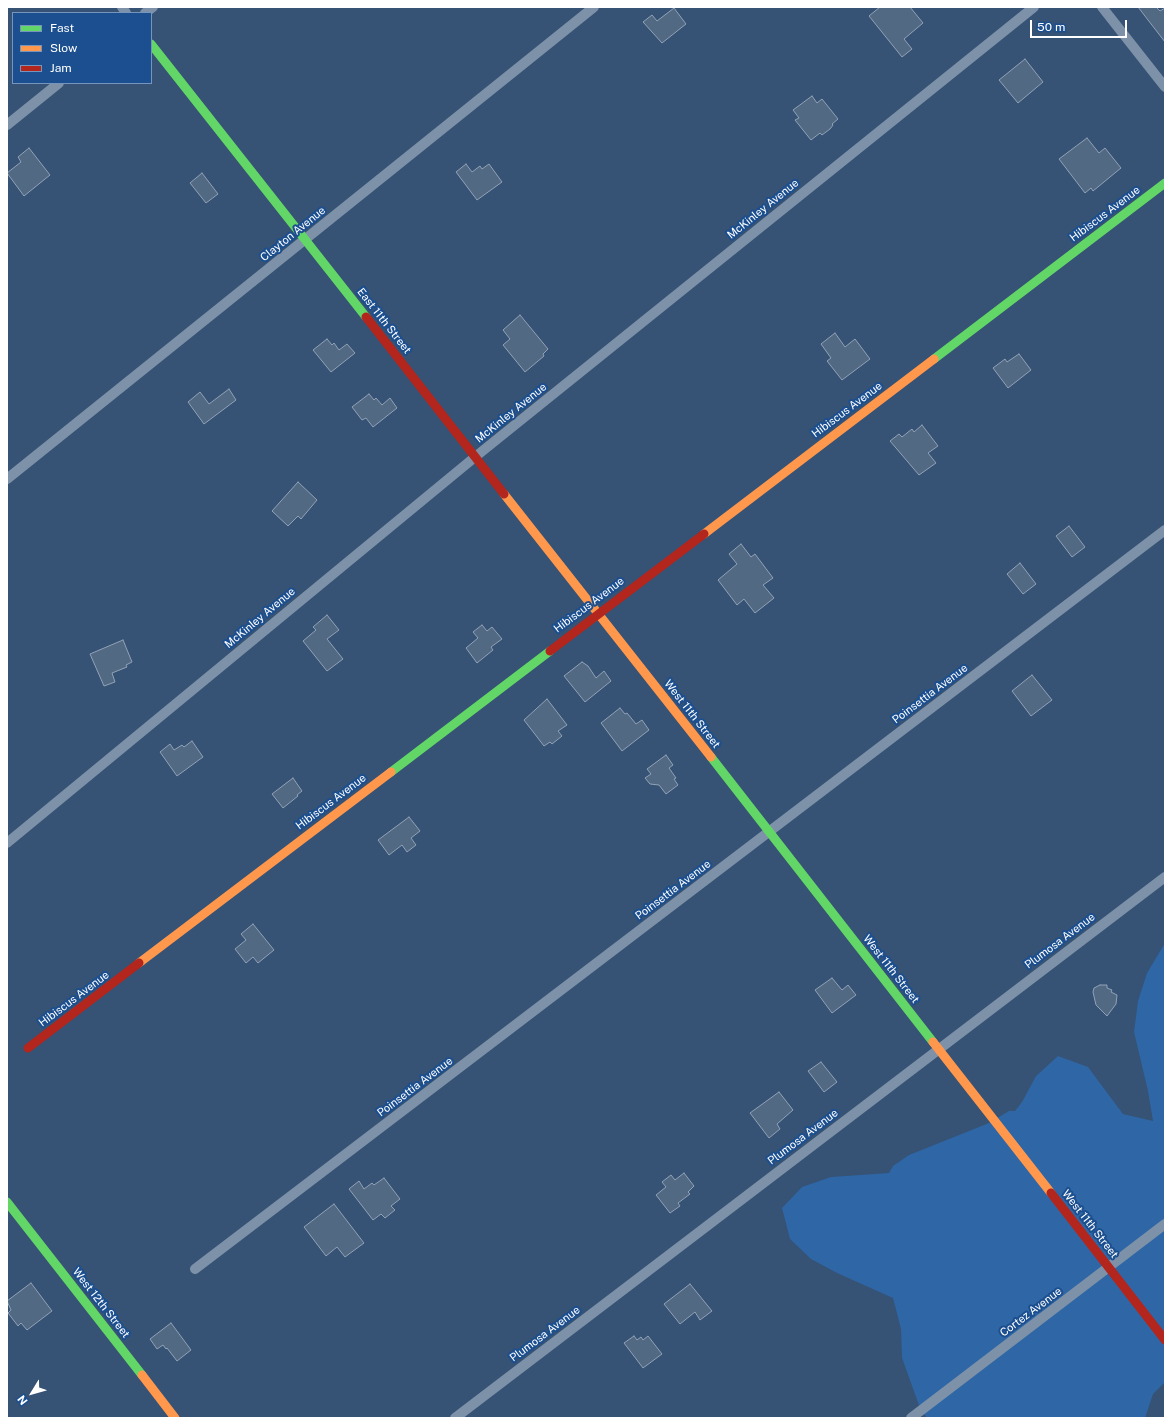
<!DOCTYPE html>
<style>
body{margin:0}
#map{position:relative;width:1172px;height:1425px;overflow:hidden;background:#365274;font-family:"Public Sans",sans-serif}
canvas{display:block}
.frame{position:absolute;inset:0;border:8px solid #fff;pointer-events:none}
.legend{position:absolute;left:12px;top:12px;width:140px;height:72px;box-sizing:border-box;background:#1b4f8f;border:1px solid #7695bc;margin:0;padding:5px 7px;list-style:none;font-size:12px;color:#fff}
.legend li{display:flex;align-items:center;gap:8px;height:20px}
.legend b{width:20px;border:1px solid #7695bc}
.north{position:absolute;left:12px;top:1373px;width:40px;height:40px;-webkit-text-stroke:3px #1b4f8f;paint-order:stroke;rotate:233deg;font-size:11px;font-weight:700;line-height:16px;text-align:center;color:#fff}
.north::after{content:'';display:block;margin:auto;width:14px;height:18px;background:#fff;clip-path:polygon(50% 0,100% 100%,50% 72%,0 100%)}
.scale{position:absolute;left:1030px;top:20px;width:97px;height:18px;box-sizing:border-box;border:2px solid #fff;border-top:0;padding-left:5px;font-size:12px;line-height:14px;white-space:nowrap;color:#fff;-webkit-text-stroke:3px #1b4f8f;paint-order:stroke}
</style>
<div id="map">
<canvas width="1172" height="1425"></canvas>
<div class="frame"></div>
<ul class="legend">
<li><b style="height:5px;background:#63d668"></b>Fast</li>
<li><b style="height:5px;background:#ff974d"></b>Slow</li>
<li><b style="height:5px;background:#b3261e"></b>Jam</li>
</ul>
<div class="north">N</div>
<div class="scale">50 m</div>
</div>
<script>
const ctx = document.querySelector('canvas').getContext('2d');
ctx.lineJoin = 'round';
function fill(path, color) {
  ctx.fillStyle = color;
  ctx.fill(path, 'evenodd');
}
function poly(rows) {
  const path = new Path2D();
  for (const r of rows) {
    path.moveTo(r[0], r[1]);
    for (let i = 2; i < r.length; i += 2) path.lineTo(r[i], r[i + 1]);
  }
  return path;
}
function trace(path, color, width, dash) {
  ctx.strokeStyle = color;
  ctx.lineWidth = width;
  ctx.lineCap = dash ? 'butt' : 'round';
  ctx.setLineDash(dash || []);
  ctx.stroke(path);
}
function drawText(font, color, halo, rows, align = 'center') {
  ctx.font = font + ' "Public Sans",sans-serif';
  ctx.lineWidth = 4;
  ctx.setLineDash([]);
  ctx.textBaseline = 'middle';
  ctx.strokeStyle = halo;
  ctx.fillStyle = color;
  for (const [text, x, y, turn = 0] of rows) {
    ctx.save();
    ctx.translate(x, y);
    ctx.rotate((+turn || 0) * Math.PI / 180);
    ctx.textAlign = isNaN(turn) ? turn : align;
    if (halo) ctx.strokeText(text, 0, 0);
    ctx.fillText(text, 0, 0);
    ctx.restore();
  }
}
fill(poly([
 [1165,943,1165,1382,1153,1394,1145,1418,927,1418,920,1408,902,1358,901,1329,893,1298,837,1273,811,1259,790,1239,782,1208,802,1187,831,1177,889,1173,893,1166,909,1155,989,1123,1009,1111,1015,1111,1022,1102,1036,1076,1058,1056,1088,1067,1123,1114,1153,1121,1148,1091,1134,1032,1138,1001,1147,973]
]), '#2f66a5');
const building = poly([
 [880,7,910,7,923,23,904,39,912,49,902,57,869,16,880,7],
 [1138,7,1156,7,1160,11,1165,8,1165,42,1138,7],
 [674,8,686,24,662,43,643,22,652,15,657,21,674,8],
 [1025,59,1043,82,1018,103,999,80,1025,59],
 [812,96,817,103,822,99,838,119,832,124,833,125,830,129,822,135,820,133,811,140,795,120,799,118,793,110,812,96],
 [1087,138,1099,153,1105,148,1121,168,1093,191,1091,188,1085,193,1059,159,1087,138],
 [29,148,50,175,24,196,7,173,21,162,18,157,29,148],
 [466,164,472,172,480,166,482,169,489,164,502,182,477,200,456,172,466,164],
 [202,173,218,194,206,203,190,183,202,173],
 [520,315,548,349,543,354,544,356,525,372,503,345,510,339,503,330,520,315],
 [835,333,845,347,855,339,870,359,842,380,827,361,831,358,821,344,835,333],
 [327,339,332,345,334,343,339,350,347,344,355,353,331,372,313,350,327,339],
 [1019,354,1031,370,1008,388,993,368,1005,359,1007,362,1019,354],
 [229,389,236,400,204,424,188,402,200,392,209,404,229,389],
 [369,394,374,400,376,398,382,405,390,398,397,408,373,427,366,418,362,420,352,407,369,394],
 [922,425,938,446,928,453,936,463,919,475,890,441,899,434,902,437,912,429,914,432,922,425],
 [298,482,317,500,301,519,298,516,288,526,272,511,298,482],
 [1069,526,1085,547,1072,557,1056,536,1069,526],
 [741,544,751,557,755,554,773,578,763,585,774,598,755,613,744,599,737,605,718,580,737,564,729,554,741,544],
 [1020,563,1036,584,1023,594,1007,574,1020,563],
 [327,615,339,630,327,639,343,659,327,671,303,641,316,630,313,627,327,615],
 [482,625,487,631,492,627,502,639,491,647,493,650,477,663,466,648,478,638,473,632,482,625],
 [123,640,132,662,126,665,127,667,112,673,115,682,104,686,90,654,123,640],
 [582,662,588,666,596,678,604,671,611,681,585,702,564,676,582,662],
 [1032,675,1052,700,1031,716,1012,691,1032,675],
 [547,699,567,725,558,731,562,736,552,744,550,742,544,746,524,720,547,699],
 [620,708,625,714,627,713,636,724,642,720,649,730,622,751,601,723,620,708],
 [192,741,203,757,177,776,160,752,170,744,174,750,182,745,184,747,192,741],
 [666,755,673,765,669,768,676,778,674,779,678,785,666,794,659,785,650,784,645,778,651,774,647,769,666,755],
 [293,778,302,791,297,795,298,796,283,808,272,794,293,778],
 [409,817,420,831,411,838,416,845,407,852,402,845,389,855,378,840,409,817],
 [253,924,274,950,258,963,253,957,246,963,235,949,246,940,241,934,253,924],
 [832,978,842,990,848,985,856,995,832,1013,815,990,832,978],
 [1100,985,1107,985,1107,988,1112,990,1111,992,1117,995,1116,1004,1107,1016,1096,1005,1093,992,1094,988,1100,985],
 [821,1062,837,1082,824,1092,808,1071,821,1062],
 [779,1092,793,1110,777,1124,780,1129,769,1138,750,1113,779,1092],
 [684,1173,694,1186,688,1192,690,1194,678,1203,680,1206,670,1213,656,1195,666,1187,662,1182,671,1175,675,1180,684,1173],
 [384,1178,400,1199,391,1206,395,1210,385,1218,381,1214,373,1220,349,1189,359,1181,364,1189,372,1183,374,1185,384,1178],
 [334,1204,364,1243,345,1257,337,1247,326,1256,304,1227,334,1204],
 [31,1283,52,1311,27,1330,21,1323,18,1326,8,1313,11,1310,7,1301,31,1283],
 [690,1284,712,1311,700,1320,695,1312,680,1324,664,1304,690,1284],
 [171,1323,191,1350,177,1361,167,1348,166,1349,163,1345,157,1349,150,1339,171,1323],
 [634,1336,637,1340,641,1337,643,1340,648,1336,662,1354,643,1368,624,1343,634,1336]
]);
fill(building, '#526984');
trace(building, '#92a2b6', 1);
trace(poly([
 [122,7,126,13],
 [1102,7,1165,87],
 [145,13,153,7],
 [7,125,59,83],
 [7,479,594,7],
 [7,843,475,457,1034,7],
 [195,1269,1165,530],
 [455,1418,1165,877],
 [911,1418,1165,1224]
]), '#7d92a8', 10);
trace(poly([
 [151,44,366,317],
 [934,359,1165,183],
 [711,757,933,1042],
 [391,772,550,651],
 [7,1202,142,1375]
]), '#63d668', 9);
trace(poly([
 [504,494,711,757],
 [704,534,934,359],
 [139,963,391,772],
 [933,1042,1051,1193],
 [142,1375,175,1418]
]), '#ff974d', 9);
trace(poly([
 [366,317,504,494],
 [550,651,704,534],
 [28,1048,139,963],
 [1051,1193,1165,1340]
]), '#b3261e', 9);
drawText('11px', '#fff', '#1b4f8f', [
 ["McKinley Avenue",763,209,-39],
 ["Hibiscus Avenue",1105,214,-37],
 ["Clayton Avenue",293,234,-39],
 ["East 11th Street",384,321,52],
 ["Hibiscus Avenue",847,410,-37],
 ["McKinley Avenue",511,413,-39],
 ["Hibiscus Avenue",589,605,-37],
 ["McKinley Avenue",260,618,-40],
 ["Poinsettia Avenue",930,694,-37],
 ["West 11th Street",692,714,52],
 ["Hibiscus Avenue",331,802,-37],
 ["Poinsettia Avenue",673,890,-37],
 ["Plumosa Avenue",1060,941,-37],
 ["West 11th Street",891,969,52],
 ["Hibiscus Avenue",74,999,-37],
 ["Poinsettia Avenue",415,1087,-37],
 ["Plumosa Avenue",803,1137,-37],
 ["West 11th Street",1090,1224,52],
 ["West 12th Street",101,1303,52],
 ["Cortez Avenue",1031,1312,-37],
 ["Plumosa Avenue",545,1334,-37]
]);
</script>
